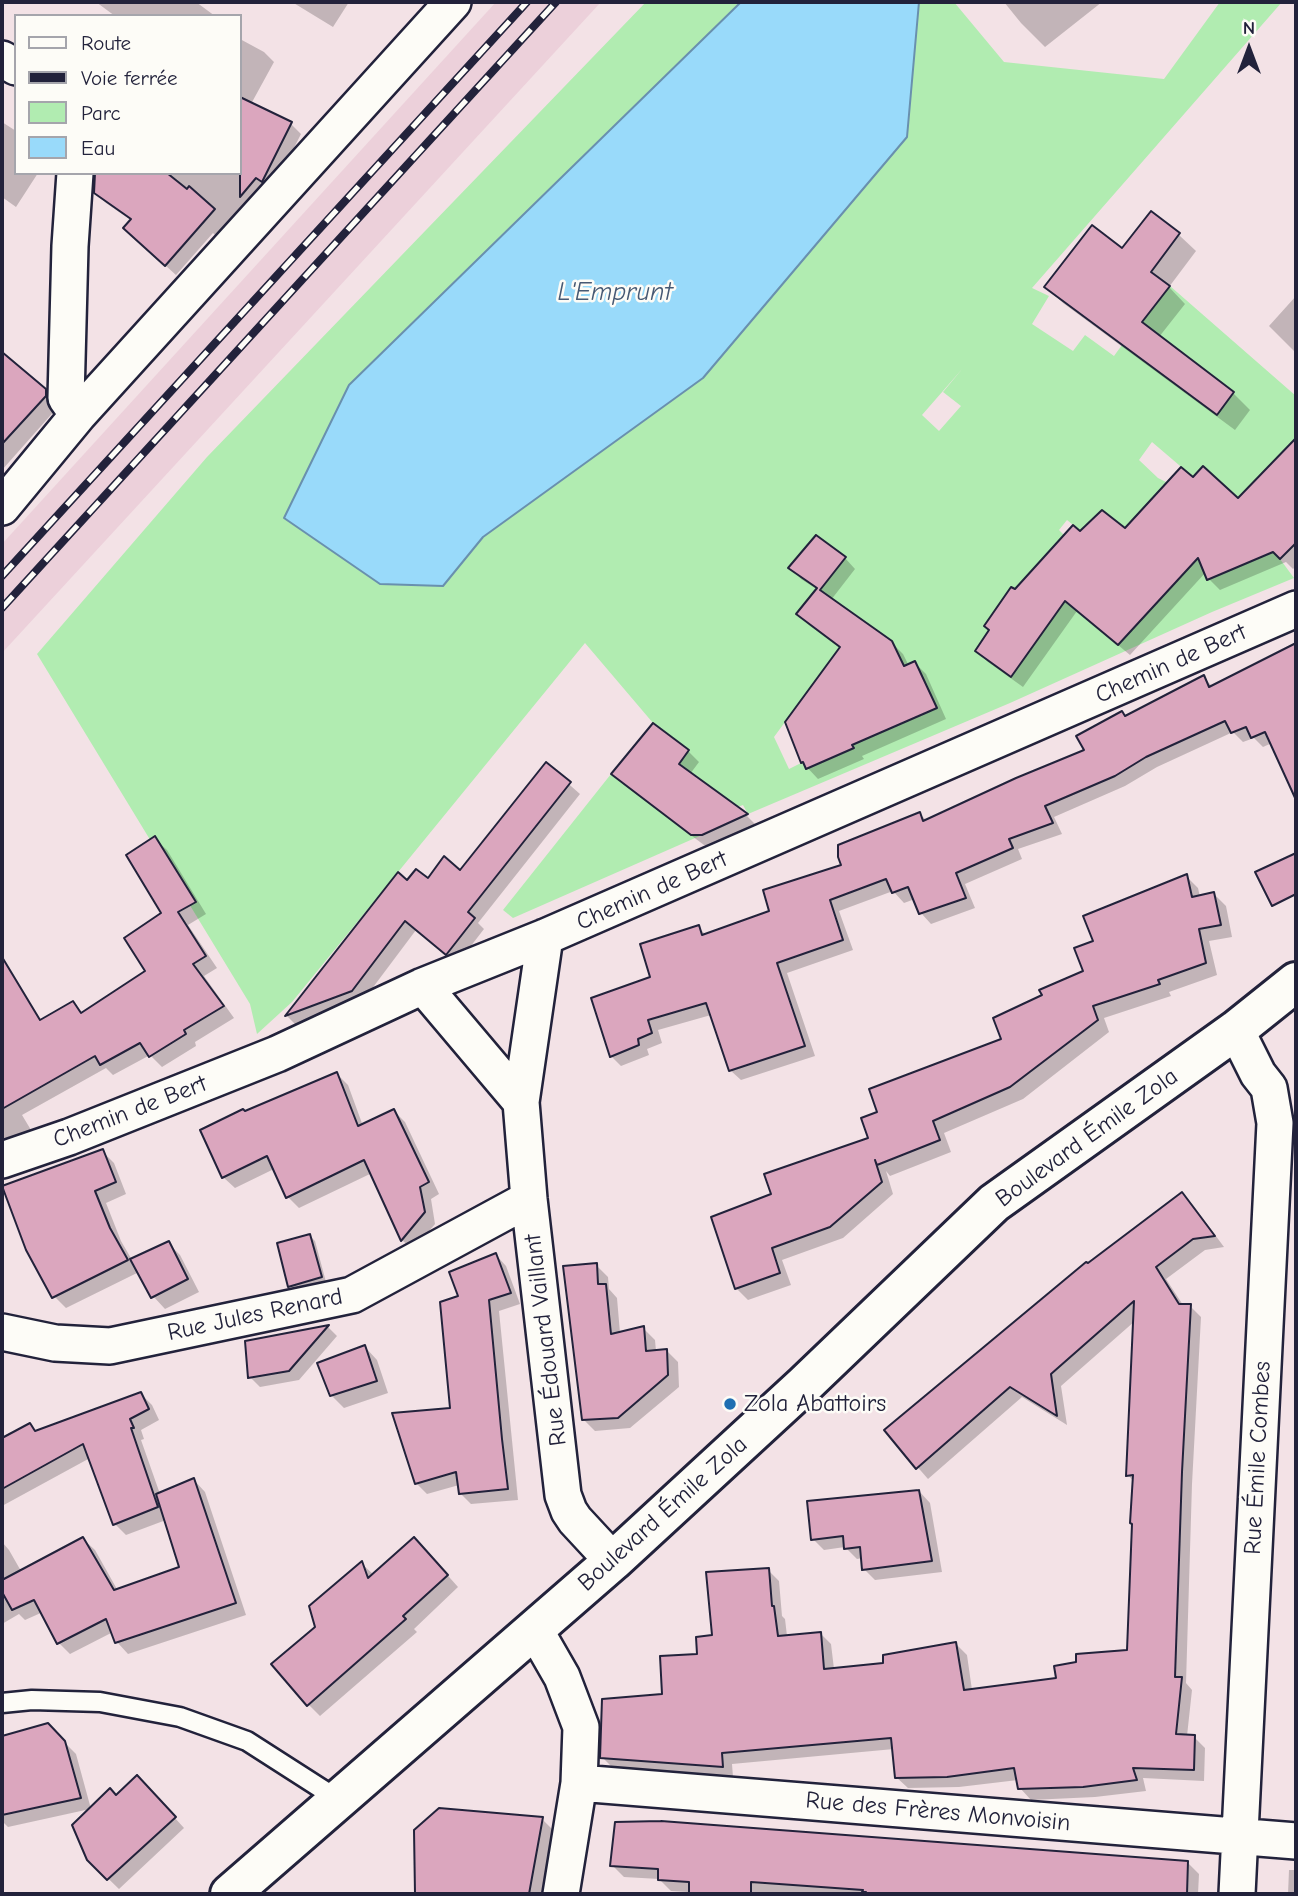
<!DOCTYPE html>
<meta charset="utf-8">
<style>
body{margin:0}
#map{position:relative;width:1298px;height:1896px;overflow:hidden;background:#f3e2e6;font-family:"Comic Neue",sans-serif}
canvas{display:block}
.frame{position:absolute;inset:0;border:4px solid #22223b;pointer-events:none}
.legend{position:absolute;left:14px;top:14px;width:228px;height:161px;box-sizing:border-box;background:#fdfcf7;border:2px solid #a5a5ac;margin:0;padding:9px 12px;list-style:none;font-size:21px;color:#22223b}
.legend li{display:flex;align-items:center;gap:14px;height:35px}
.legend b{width:35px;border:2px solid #a5a5ac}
.north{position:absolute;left:1214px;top:14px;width:70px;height:70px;-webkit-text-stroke:5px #fdfcf7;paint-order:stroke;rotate:0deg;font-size:19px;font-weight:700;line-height:28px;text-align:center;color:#22223b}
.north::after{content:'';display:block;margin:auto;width:24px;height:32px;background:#22223b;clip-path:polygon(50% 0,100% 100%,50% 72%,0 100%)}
</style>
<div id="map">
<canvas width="1298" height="1896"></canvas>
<div class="frame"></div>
<ul class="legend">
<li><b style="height:9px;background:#fdfcf7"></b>Route</li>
<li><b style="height:9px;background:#22223b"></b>Voie ferrée</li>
<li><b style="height:19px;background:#b1ecb1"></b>Parc</li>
<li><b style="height:19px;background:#99dafa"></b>Eau</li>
</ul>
<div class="north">N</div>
</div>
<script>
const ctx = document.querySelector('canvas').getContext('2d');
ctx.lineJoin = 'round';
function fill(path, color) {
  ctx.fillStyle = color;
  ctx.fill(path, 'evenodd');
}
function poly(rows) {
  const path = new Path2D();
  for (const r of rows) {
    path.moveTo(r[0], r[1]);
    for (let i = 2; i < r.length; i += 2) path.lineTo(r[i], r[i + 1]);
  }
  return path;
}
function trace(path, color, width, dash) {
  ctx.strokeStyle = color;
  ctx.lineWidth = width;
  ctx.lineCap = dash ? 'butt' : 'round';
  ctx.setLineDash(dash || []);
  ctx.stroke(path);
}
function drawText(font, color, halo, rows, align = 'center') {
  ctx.font = font + ' "Comic Neue",sans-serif';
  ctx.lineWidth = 5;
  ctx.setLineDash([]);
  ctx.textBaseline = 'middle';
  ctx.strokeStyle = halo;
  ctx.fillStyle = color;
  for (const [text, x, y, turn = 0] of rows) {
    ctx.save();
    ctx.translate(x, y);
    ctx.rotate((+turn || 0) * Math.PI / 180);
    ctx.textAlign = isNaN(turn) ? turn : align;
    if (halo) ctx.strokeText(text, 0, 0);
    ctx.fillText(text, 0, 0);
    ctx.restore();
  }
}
fill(poly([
 [496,2,601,2,2,653,2,544]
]), '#ecd0da');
fill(poly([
 [646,2,954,2,1004,62,1164,79,1220,2,1282,2,1032,288,1049,296,1032,324,1073,351,1085,335,1114,356,1122,345,1207,407,1204,369,1142,322,1170,286,1296,396,1296,466,1282,453,1246,523,1280,559,1294,578,1212,612,1010,703,748,814,743,805,730,810,702,835,513,918,503,910,611,774,719,793,679,764,689,750,653,723,585,643,292,1002,257,1034,250,1004,37,654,207,457],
 [963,368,943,392,961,406,939,431,922,415],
 [1152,442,1193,477,1174,486,1158,478,1139,460],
 [1136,516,1180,578,1162,598,1120,560,1124,529],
 [1067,520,1100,547,1152,606,1121,641,1113,641,1087,620,1087,611,1053,547,1064,535,1059,530],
 [817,536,845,557,817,588,789,568],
 [817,588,861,619,848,637,860,664,896,648,904,666,915,661,936,708,829,688,854,748,806,769,803,762,789,769,774,737,840,647,796,615]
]), '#b1ecb1');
const water = poly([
 [741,2,919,2,907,137,703,378,483,537,443,586,380,584,284,518,349,385,741,2]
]);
fill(water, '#99dafa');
trace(water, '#6990ae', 2);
fill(poly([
 [96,2,196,2,215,16,115,16],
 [292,2,349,2,333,27],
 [1004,2,1102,2,1045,47,1021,23],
 [240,39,264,52,274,62,251,104,290,123,301,134,272,191,221,241,213,233,176,275,135,238,132,221,106,203,96,193,97,173,240,173],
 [2,122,16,131,16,173,38,173,16,207,2,197],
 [1152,214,1179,235,1196,251,1169,287,1185,304,1159,337,1233,393,1250,410,1235,430,1063,303,1047,287,1122,251],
 [1296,296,1296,353,1269,326],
 [9,361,45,390,58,403,57,408,2,470,2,369],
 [1282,455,1296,468,1296,566,1293,569,1286,562,1220,590,1209,579,1206,572,1130,655,1077,611,1023,687,988,662,977,651,1015,592,1081,533,1125,530,1193,480,1239,500],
 [845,558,855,569,831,600,891,642,903,654,909,666,915,663,926,674,946,719,862,756,864,759,818,779,802,762,787,722,841,649,809,625,798,614,818,590,801,579,791,568],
 [1296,645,1296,790,1272,743,1263,747,1254,738,1243,742,1233,732,1157,767,1125,786,1054,817,1062,834,1018,849,1022,859,965,884,975,908,931,924,921,913,915,899,904,903,893,891,839,911,853,950,787,973,815,1056,741,1080,730,1070,711,1015,658,1030,662,1043,647,1049,649,1055,621,1066,611,1056,652,978,698,927,706,935,772,912,843,866,920,814,927,821,1086,751,1126,717,1204,678,1213,687],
 [654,726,688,751,699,762,690,774,747,816,757,826,713,845,704,845,624,785,614,774],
 [546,764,580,794,478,923,484,929,457,964,416,930,362,1002,297,1026,287,1016,399,875,408,883,428,880,460,872],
 [155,839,167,850,206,914,188,925,217,968,204,976,234,1018,195,1042,196,1046,162,1067,150,1055,113,1075,106,1068,22,1115,31,1130,2,1144,2,1035,36,1016,41,1022,73,1003,83,1014,148,972,163,913],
 [1186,876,1198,888,1200,897,1214,894,1226,906,1232,937,1209,941,1217,975,1169,992,1171,996,1104,1018,1109,1032,1023,1099,944,1133,951,1152,890,1176,886,1171,893,1194,843,1238,782,1260,791,1285,748,1300,736,1288,773,1195,870,1139,880,1113,1003,1040,1044,996,1085,972,1095,942],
 [337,1074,348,1085,363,1126,394,1111,405,1122,439,1194,431,1199,435,1224,413,1250,402,1240,372,1173,299,1208,288,1197,274,1169,235,1188,223,1177,245,1113],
 [102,1151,114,1163,126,1194,106,1203,121,1241,132,1260,168,1243,180,1255,199,1292,165,1309,153,1296,139,1272,66,1308,54,1296],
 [1182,1194,1193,1205,1224,1247,1205,1250,1166,1279,1183,1305,1190,1306,1201,1317,1192,1484,1186,1683,1192,1690,1187,1736,1194,1737,1205,1748,1204,1781,1143,1778,1146,1791,1095,1797,1031,1800,1020,1788,1018,1780,959,1787,908,1788,896,1777,894,1749,732,1764,733,1777,613,1768,602,1757,664,1696,699,1656,768,1570,779,1581,782,1616,785,1619,787,1636,820,1633,831,1644,834,1669,885,1664,956,1644,967,1655,972,1690,1058,1680,1129,1652,1134,1482,1128,1475,1135,1321,1061,1386,1067,1425,1022,1397,928,1479,886,1431,1088,1266],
 [310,1236,315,1241,326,1282,295,1291,290,1286],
 [496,1255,506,1266,520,1304,499,1311,518,1500,471,1504,460,1493,459,1485,427,1494,416,1483,452,1410,460,1297],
 [596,1265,608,1277,609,1289,617,1298,620,1333,643,1328,655,1340,656,1351,666,1350,678,1362,679,1387,630,1428,595,1431,583,1419],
 [328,1327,337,1336,299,1380,260,1387,250,1377,247,1342],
 [365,1347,377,1360,388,1393,344,1408,331,1395],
 [141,1394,152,1405,159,1420,141,1430,144,1439,141,1440,160,1494,194,1480,205,1492,246,1615,128,1654,117,1642,113,1632,70,1654,59,1643,43,1612,25,1620,19,1614,2,1624,2,1542,9,1550,21,1571,83,1539,95,1550,118,1591,181,1568,166,1520,126,1535,115,1524,90,1458,2,1506,2,1437,11,1432,13,1434,30,1425,37,1432],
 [919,1491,930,1503,942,1572,875,1580,864,1569,863,1558,857,1559,845,1547,824,1550,813,1539],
 [426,1551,458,1587,414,1629,417,1632,320,1716,308,1704,316,1627,362,1564,374,1575],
 [47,1725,76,1754,91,1809,116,1797,147,1787,184,1828,119,1889,88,1859,90,1809,8,1827,2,1821,2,1737],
 [542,1819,553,1830,541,1894,478,1894,479,1873,456,1894,417,1894,416,1831],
 [1187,1862,1199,1874,1198,1894,771,1893,771,1894,690,1894,688,1892,671,1891,659,1879,624,1877,612,1865],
 [1289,1870,1296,1870,1296,1894,1288,1894]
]), '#0003');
const building = poly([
 [240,97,292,122,262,182,256,178,240,197,240,97],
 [95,173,167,173,187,189,189,186,215,209,165,266,123,228,131,219,94,193,95,173],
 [1151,211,1180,233,1151,272,1170,286,1142,322,1234,392,1217,415,1044,287,1092,225,1122,248,1151,211],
 [2,352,46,389,46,396,2,444,2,352],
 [1296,438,1296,543,1280,559,1273,552,1207,580,1198,558,1118,645,1065,601,1011,677,975,651,989,630,984,626,1011,587,1015,589,1073,525,1080,531,1102,510,1125,528,1181,467,1193,477,1203,466,1238,498,1296,438],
 [816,535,846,557,820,590,892,641,904,666,915,661,937,708,852,745,854,748,806,769,803,762,801,763,785,722,840,647,796,614,817,588,788,568,816,535],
 [1296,643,1296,800,1265,732,1251,738,1246,727,1231,733,1225,721,1146,757,1115,776,1045,806,1053,823,1009,839,1013,848,956,873,966,898,919,914,908,887,892,893,886,879,830,900,843,940,777,963,805,1046,729,1071,706,1003,648,1020,652,1033,638,1039,639,1045,610,1057,591,998,650,977,640,944,699,925,702,935,769,911,763,890,841,865,838,857,838,845,920,812,923,821,1016,778,1084,750,1076,736,1122,711,1125,716,1204,675,1209,687,1296,643],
 [653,723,689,750,679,764,748,814,702,835,691,835,611,774,653,723],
 [546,762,571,782,468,912,475,918,446,955,405,921,352,991,285,1016,398,872,407,880,416,869,428,878,444,856,460,870,546,762],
 [155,836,196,902,178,912,206,956,193,964,224,1006,184,1030,186,1034,149,1057,140,1043,100,1065,95,1056,2,1109,2,957,40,1020,73,1001,81,1013,145,971,124,938,161,913,126,855,155,836],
 [1296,853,1296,894,1272,906,1255,872,1296,853],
 [1187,874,1192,897,1214,892,1221,925,1199,929,1206,963,1158,980,1160,984,1093,1006,1098,1020,1010,1087,933,1121,940,1140,877,1165,875,1160,882,1182,830,1227,772,1248,780,1273,735,1289,711,1217,771,1194,764,1174,868,1138,861,1118,877,1112,869,1089,1001,1039,993,1018,1042,995,1039,990,1083,971,1074,948,1093,941,1083,916,1187,874],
 [337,1072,358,1126,394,1109,429,1182,420,1187,425,1212,401,1241,364,1160,286,1198,267,1156,222,1178,200,1130,243,1109,245,1111,337,1072],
 [103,1149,116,1182,95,1191,110,1228,128,1260,52,1298,26,1250,2,1186,103,1149],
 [1182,1192,1215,1236,1193,1239,1156,1267,1179,1304,1191,1304,1182,1472,1175,1677,1182,1677,1176,1734,1195,1735,1194,1770,1133,1768,1137,1780,1083,1787,1018,1789,1014,1768,947,1777,895,1778,891,1738,722,1753,723,1767,600,1758,602,1699,662,1694,660,1656,697,1654,696,1637,712,1635,706,1572,769,1568,772,1606,774,1606,778,1636,821,1632,824,1669,883,1663,883,1655,956,1642,964,1690,1056,1678,1054,1666,1076,1662,1076,1654,1127,1650,1132,1524,1130,1523,1133,1475,1126,1476,1134,1301,1051,1374,1057,1416,1010,1387,916,1469,884,1430,1086,1262,1088,1263,1182,1192],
 [310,1234,322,1277,288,1287,277,1243,310,1234],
 [169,1241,188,1279,151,1298,130,1259,169,1241],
 [496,1253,511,1293,489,1300,502,1439,508,1489,459,1494,456,1472,415,1484,392,1413,450,1408,440,1302,458,1296,449,1272,496,1253],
 [597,1263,598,1284,606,1284,611,1334,644,1326,646,1351,667,1349,668,1375,618,1418,582,1420,563,1266,597,1263],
 [329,1325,289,1371,248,1378,245,1341,329,1325],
 [365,1345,377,1381,330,1396,317,1363,365,1345],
 [141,1392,149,1409,130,1419,134,1428,131,1428,158,1507,113,1525,83,1444,2,1489,2,1438,30,1423,35,1431,141,1392],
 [194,1478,236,1603,115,1643,106,1619,57,1644,34,1600,12,1610,2,1592,2,1580,83,1537,114,1590,179,1567,156,1494,194,1478],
 [919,1490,932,1561,862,1570,860,1547,844,1549,843,1536,811,1540,807,1501,919,1490],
 [414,1537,448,1575,403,1616,406,1619,307,1706,271,1664,315,1627,309,1606,362,1561,368,1578,414,1537],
 [48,1723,65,1741,81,1798,2,1815,2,1736,48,1723],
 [137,1775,176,1817,107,1880,87,1860,72,1825,110,1788,116,1795,137,1775],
 [439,1808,543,1817,529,1894,415,1894,414,1830,439,1808],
 [661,1821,1188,1861,1187,1894,866,1894,866,1892,862,1892,863,1890,751,1882,751,1894,689,1894,689,1882,658,1880,658,1869,610,1866,615,1822,661,1821]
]);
fill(building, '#dba6be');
trace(building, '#22223b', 2);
const service = poly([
 [2,1703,32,1700,100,1702,180,1717,247,1741,339,1800]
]);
const minor = poly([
 [2,59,16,67],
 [75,173,70,246,66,398,78,415],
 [2,507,78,415,453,2],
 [545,937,521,1102,529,1199,563,1495,569,1511,575,1520,613,1561],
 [423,986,521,1102],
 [1236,1030,1258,1074,1269,1088,1275,1123,1237,1894],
 [2,1160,69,1137,277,1054,423,986,545,937,1296,609],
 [2,1332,55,1343,110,1346,352,1295,529,1199],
 [535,1630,562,1677,581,1727,579,1783,561,1894],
 [579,1783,1296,1841]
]);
const secondary = poly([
 [230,1894,613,1561,804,1385,994,1203,1236,1030,1296,982]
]);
trace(service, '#22223b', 23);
trace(minor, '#22223b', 40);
trace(secondary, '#22223b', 44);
trace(service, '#fdfcf7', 18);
trace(minor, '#fdfcf7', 35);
trace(secondary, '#fdfcf7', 38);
const rail = poly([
 [2,576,527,2],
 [2,608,556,2]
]);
trace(rail, '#22223b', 8);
trace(rail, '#fdfcf7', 5, [16]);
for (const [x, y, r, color] of [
 [730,1404,7,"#1f6fb2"]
]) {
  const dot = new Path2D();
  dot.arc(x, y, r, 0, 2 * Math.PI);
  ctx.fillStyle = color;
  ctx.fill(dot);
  trace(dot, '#fdfcf7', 2.5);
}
drawText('24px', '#22223b', '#fdfcf7', [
 ["Chemin de Bert",1171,664,-24],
 ["Chemin de Bert",652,891,-24],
 ["Chemin de Bert",130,1112,-21],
 ["Boulevard Émile Zola",1087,1138,-36],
 ["Rue Jules Renard",255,1315,-12],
 ["Rue Édouard Vaillant",546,1340,-97],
 ["Rue Émile Combes",1258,1458,-87],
 ["Boulevard Émile Zola",663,1514,-42],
 ["Rue des Frères Monvoisin",938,1812,5]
]);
drawText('24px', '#22223b', '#fdfcf7', [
 ["Zola Abattoirs",744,1404]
], 'left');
drawText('italic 26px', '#465974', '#fdfcf7', [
 ["L'Emprunt",615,293]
]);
</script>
